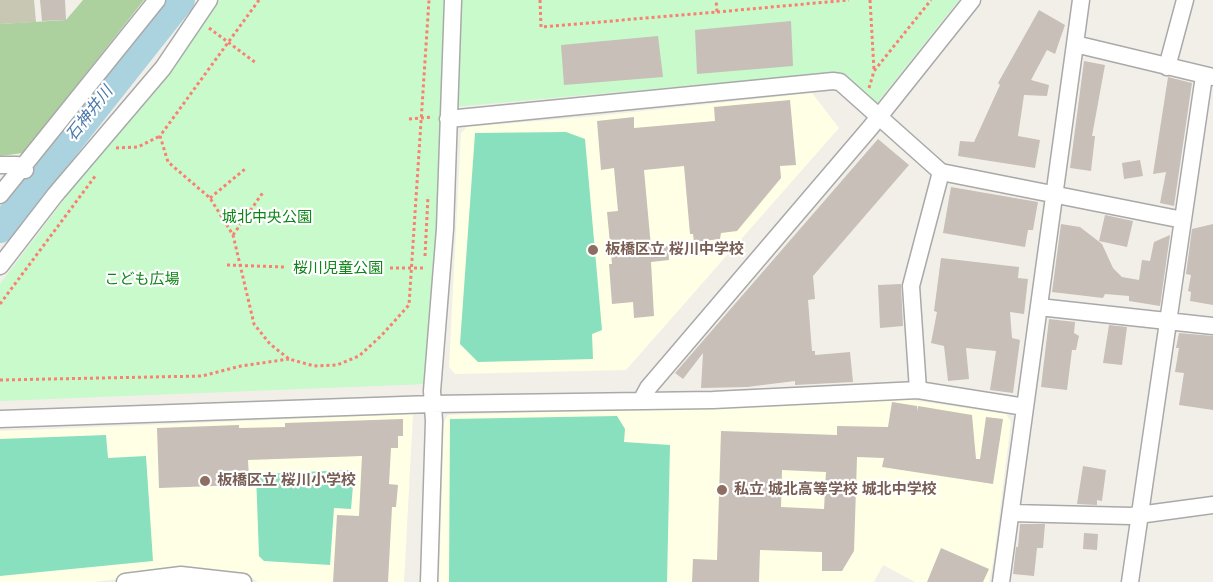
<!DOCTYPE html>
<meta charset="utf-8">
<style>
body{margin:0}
canvas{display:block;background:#f2efe9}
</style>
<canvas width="1213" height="582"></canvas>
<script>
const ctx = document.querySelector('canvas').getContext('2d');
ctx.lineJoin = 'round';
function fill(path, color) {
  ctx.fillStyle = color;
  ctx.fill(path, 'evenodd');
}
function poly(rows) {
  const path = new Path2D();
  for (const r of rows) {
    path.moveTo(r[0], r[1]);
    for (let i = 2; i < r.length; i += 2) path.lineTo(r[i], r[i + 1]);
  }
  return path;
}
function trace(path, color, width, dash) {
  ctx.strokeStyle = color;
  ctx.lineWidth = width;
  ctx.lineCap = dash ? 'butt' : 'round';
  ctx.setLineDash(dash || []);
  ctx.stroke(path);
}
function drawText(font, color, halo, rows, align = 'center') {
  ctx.font = font + ' "Varela Round","Noto Sans JP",sans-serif';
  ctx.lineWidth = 4.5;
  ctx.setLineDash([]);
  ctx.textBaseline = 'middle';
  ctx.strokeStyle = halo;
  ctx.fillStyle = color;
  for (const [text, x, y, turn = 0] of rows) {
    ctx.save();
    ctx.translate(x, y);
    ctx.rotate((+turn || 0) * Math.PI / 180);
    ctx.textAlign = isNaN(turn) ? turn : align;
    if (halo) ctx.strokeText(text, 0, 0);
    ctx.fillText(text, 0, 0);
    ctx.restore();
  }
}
fill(poly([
 [812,93,839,128,626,370,455,374,449,367,461,133,467,127,596,116],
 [898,398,1006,414,1011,422,994,557,989,582,915,582,883,565,874,582,439,582,444,421,448,415,723,407],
 [413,414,404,582,258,582,246,574,185,570,95,582,0,582,0,431]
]), '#ffffe5');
fill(poly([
 [0,0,34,0,36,22,0,24]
]), '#c7c7b4');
fill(poly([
 [83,0,144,0,23,153,0,156,0,24,66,20]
]), '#add19e');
fill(poly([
 [220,0,959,0,877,103,840,72,442,108,438,224,427,384,0,401,0,284,100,152]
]), '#c8facc');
fill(poly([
 [566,132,585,139,602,330,592,334,593,359,478,362,460,344,475,133],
 [617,416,625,429,624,442,670,445,667,582,449,582,450,419],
 [106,435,108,458,146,456,153,561,0,576,0,439],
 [349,470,354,474,351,509,334,508,330,565,264,561,259,556,256,474]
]), '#88e0be');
trace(poly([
 [0,229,181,0]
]), '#aad3df', 28);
fill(poly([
 [40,0,65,0,66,20,42,21],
 [1039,10,1065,25,1055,54,1047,50,1031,80,1049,85,1047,96,1024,95,1018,136,1040,140,1035,168,958,156,960,141,974,142,1000,85,998,83],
 [791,21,793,66,697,74,695,30],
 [658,36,663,77,564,85,561,45],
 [1084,61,1105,65,1092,136,1095,136,1091,171,1070,168],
 [1168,77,1192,83,1174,206,1160,203,1166,172,1153,174],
 [790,100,796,165,780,166,781,178,737,231,721,233,720,239,694,242,693,234,690,234,684,166,644,170,651,247,668,246,669,260,651,262,654,316,634,318,633,302,612,304,609,264,612,264,607,212,618,211,614,168,601,170,597,121,634,117,634,128,715,121,714,107],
 [878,139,909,165,813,276,815,299,808,300,812,351,815,351,815,355,850,352,853,382,795,385,795,381,747,387,701,388,703,353,683,379,675,373],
 [1140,160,1143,176,1124,179,1122,163],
 [951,187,1038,202,1033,230,1028,230,1025,247,943,233],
 [1105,215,1133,221,1127,247,1099,241],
 [1061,224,1080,227,1102,244,1113,268,1122,277,1139,280,1142,260,1150,261,1154,242,1170,235,1160,306,1129,301,1129,296,1105,294,1103,298,1052,292],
 [1213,224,1213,305,1190,301,1191,292,1188,291,1191,275,1186,274,1192,229],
 [941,258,1019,267,1018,278,1028,279,1024,314,1010,312,1012,338,1020,340,1013,393,990,390,996,351,966,348,969,379,948,381,944,346,931,343,937,312,934,311],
 [901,284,903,326,880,328,878,285],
 [1049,319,1075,322,1074,333,1079,336,1076,350,1072,350,1067,390,1041,387],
 [1109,325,1127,327,1122,365,1103,363],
 [1179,333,1213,336,1213,410,1179,405,1184,373,1175,372,1179,348,1176,348],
 [892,402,917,406,917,411,918,406,972,415,976,459,980,459,986,417,1003,419,993,484,882,467,884,458,857,457,854,551,842,571,822,571,822,552,760,550,759,582,692,582,693,559,717,560,721,431,837,435,837,426,888,427],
 [782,470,826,472,824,509,781,507],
 [403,419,403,436,398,436,398,448,391,448,389,484,398,485,396,507,392,507,388,582,333,582,337,515,359,516,362,456,248,460,249,478,240,478,241,485,159,488,157,428,239,425,239,428,285,427,285,423],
 [1083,466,1106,470,1102,501,1097,500,1097,505,1077,504],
 [1020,524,1045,524,1043,548,1037,548,1034,576,1013,574,1016,547,1018,547],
 [1084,533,1098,534,1097,550,1083,549],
 [941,548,989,569,983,582,927,582]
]), '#c7bfb8');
const minor = poly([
 [1081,0,1075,44,1213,77],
 [1167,67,1185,0],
 [448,119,833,81,840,82,941,172,1183,220],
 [0,165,17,165,25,170],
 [0,195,157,0],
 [0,266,55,195,163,68,209,0],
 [1039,307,1213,326],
 [918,390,911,286,941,172],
 [641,401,648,388,870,128,972,0],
 [0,419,432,404,713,400,918,390,1025,407],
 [1011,513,1131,516,1213,505],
 [125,582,181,575,243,582],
 [429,582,434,421,432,391,445,229,453,0],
 [1001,582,1075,44],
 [1130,582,1204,76]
]);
trace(minor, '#a9a9a9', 19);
trace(poly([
 [259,0,160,136,168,162,210,198,233,235,254,324,270,344,289,359,314,366,337,365,359,356,381,336,409,305,429,0],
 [540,0,541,27,717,12,716,0],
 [870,0,874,70],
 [717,12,849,0],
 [209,28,256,63],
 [869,88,874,71,931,0],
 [409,119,433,117],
 [116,148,138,147,160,136],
 [210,198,245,169],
 [233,235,264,191],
 [425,256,428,196],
 [227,265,284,267],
 [390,268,424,268],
 [0,304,96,175],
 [0,380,202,376,241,366,289,359]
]), '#fa8072', 3, [3, 3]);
trace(minor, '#fff', 16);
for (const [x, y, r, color] of [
 [593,250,6,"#8d6e63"],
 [205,481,6,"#8d6e63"],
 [722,490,6,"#8d6e63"]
]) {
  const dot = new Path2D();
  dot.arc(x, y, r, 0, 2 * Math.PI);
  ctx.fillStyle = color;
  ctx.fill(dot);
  trace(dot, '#fff', 2);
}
drawText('15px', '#0c8416', '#fff', [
 ["城北中央公園",267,218],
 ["桜川児童公園",338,269],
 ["こども広場",142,280]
]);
drawText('bold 15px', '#785e54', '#fff', [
 ["板橋区立 桜川中学校",605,250],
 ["板橋区立 桜川小学校",217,481],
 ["私立 城北高等学校 城北中学校",734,490]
], 'left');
drawText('italic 16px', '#4a7aab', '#fff', [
 ["石神井川",90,114,-52]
]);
</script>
